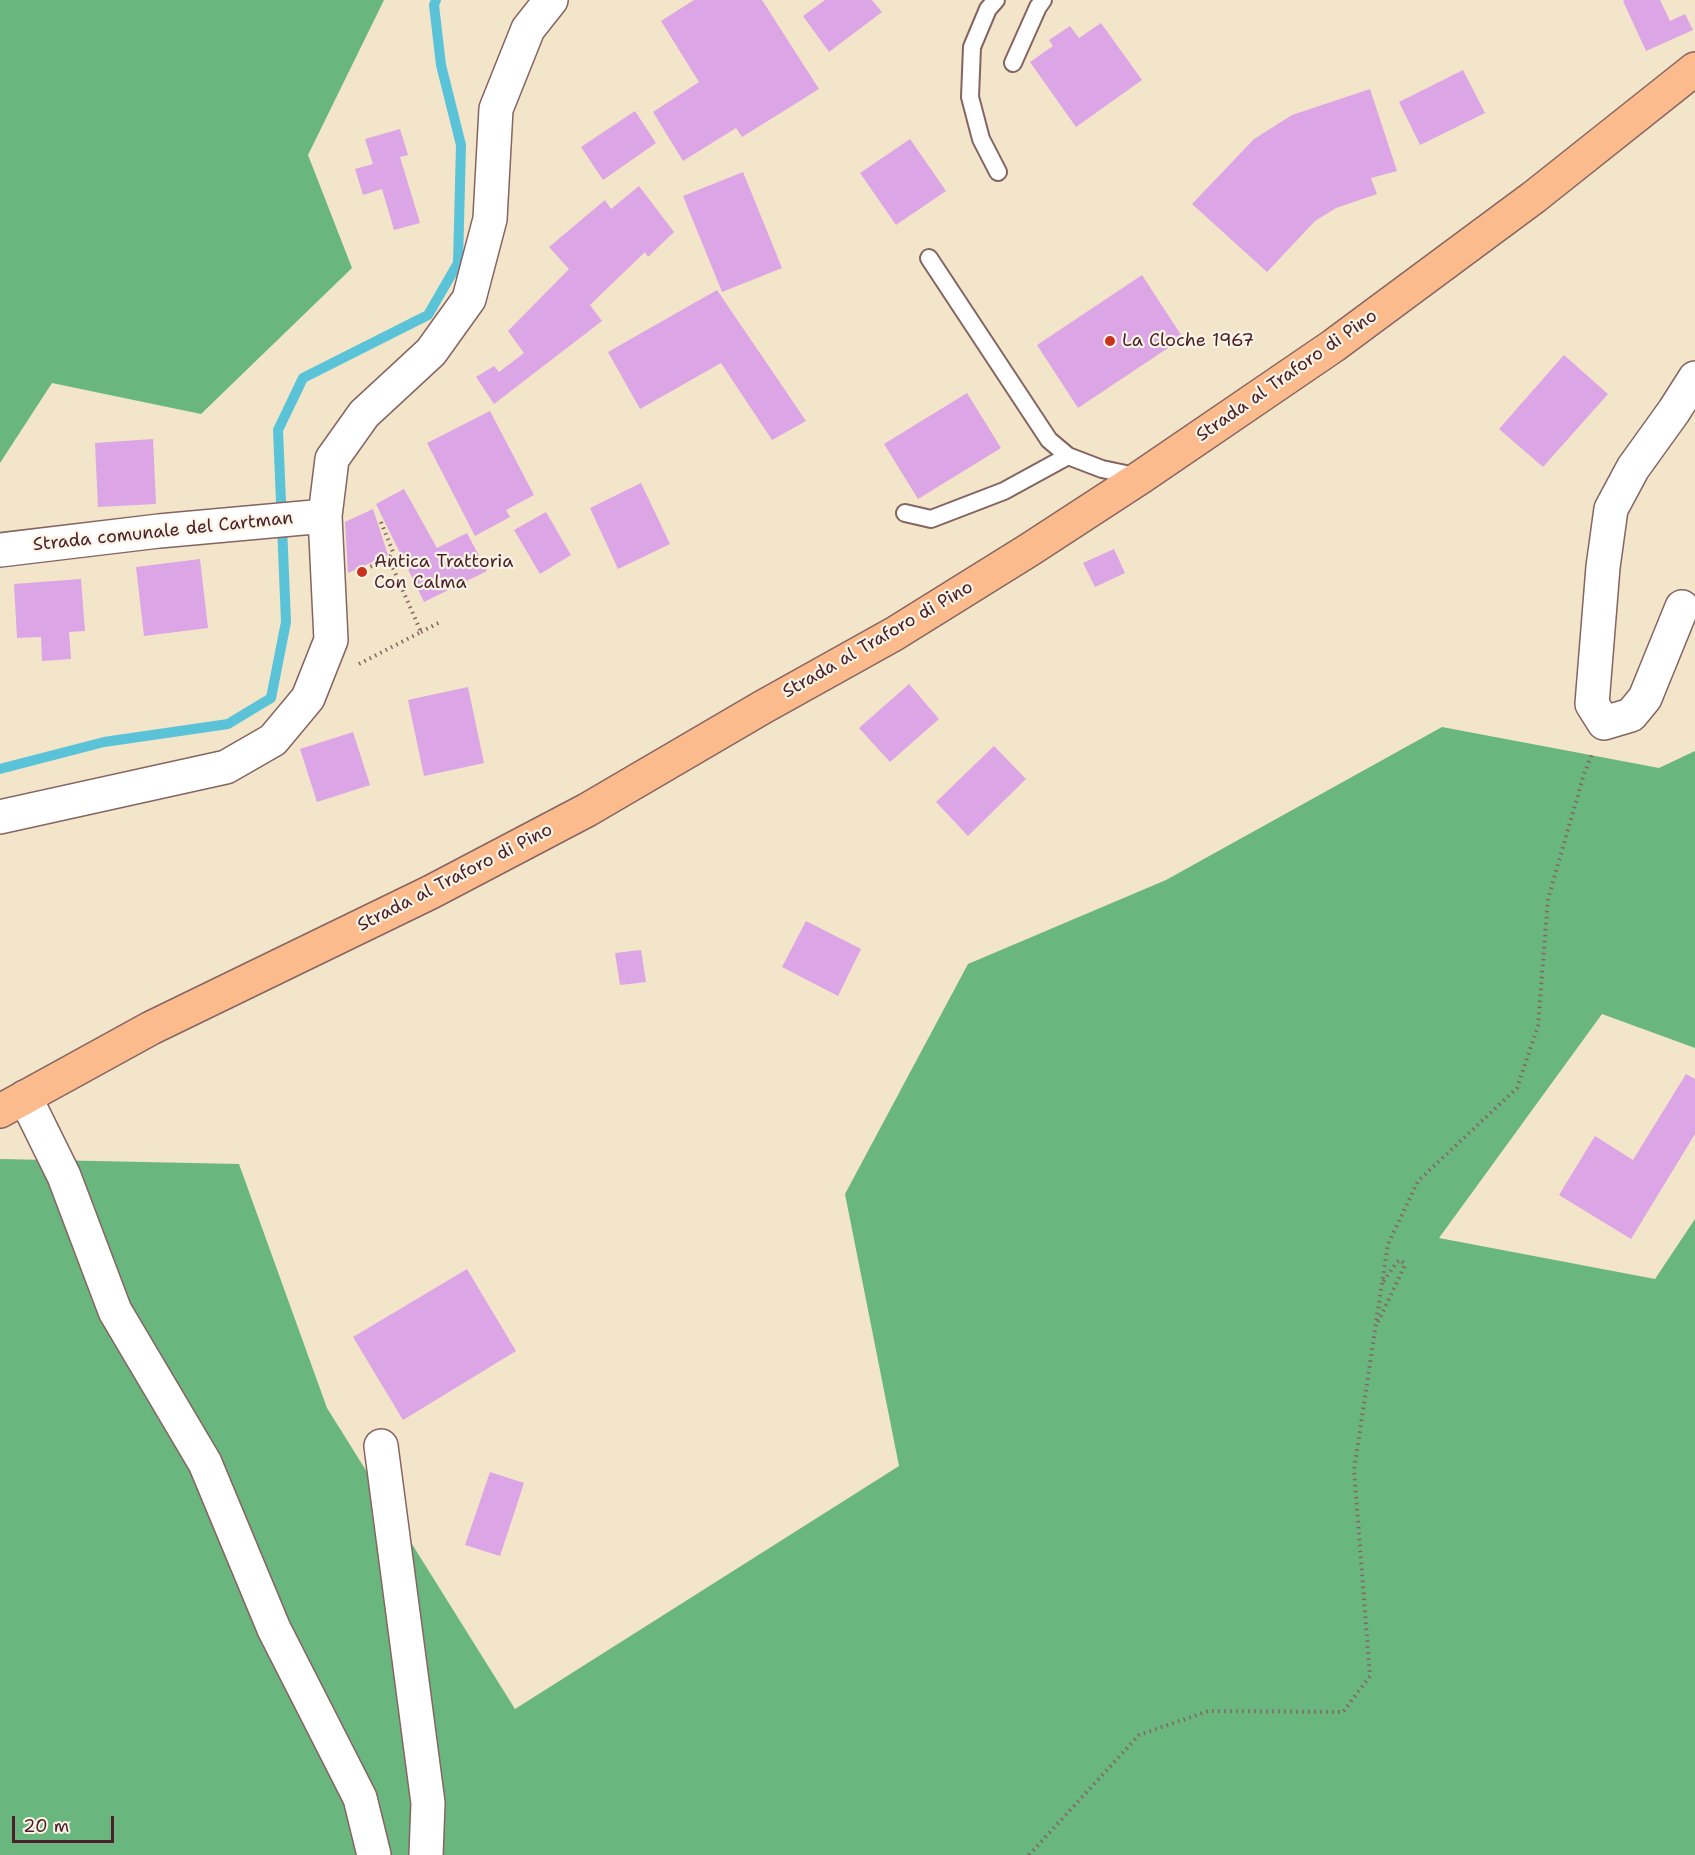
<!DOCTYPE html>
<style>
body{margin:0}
#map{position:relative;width:1695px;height:1855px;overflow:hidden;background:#f3e5c9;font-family:"Shantell Sans",sans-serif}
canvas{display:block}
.scale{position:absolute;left:12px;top:1816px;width:102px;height:27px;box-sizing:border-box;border:3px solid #4a1f2b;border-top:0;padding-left:8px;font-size:18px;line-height:21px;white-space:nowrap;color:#4a1f2b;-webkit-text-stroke:4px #fcf5e5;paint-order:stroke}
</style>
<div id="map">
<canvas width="1695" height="1855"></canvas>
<div class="scale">20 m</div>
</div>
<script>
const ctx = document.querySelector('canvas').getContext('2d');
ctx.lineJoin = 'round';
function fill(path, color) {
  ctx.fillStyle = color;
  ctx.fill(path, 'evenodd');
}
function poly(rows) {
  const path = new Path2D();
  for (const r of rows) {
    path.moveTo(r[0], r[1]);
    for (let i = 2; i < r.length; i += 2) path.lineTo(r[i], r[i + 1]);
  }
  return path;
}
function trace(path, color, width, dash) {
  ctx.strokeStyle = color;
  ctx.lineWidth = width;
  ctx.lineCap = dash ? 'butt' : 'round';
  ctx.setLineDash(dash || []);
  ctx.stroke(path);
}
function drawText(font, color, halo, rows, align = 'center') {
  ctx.font = font + ' "Shantell Sans",sans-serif';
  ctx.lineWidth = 4.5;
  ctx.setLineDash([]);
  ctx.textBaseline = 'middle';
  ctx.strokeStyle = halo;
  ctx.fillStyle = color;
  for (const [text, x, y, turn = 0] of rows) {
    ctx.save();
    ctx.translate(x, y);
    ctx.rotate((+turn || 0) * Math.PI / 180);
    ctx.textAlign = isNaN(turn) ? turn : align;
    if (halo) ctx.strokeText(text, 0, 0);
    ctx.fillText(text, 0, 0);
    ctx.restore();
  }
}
fill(poly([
 [0,0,384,0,308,155,352,268,201,414,52,383,0,463],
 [1442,727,1659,768,1695,751,1695,1048,1602,1014,1439,1238,1655,1279,1695,1219,1695,1855,0,1855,0,1159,239,1164,327,1408,515,1709,899,1466,845,1194,968,964,1166,880]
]), '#69b67f');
trace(poly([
 [0,769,104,742,228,724,271,698,286,622,278,430,303,378,428,315,458,263,461,145,441,65,434,5,436,0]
]), '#5bc3d7', 10);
fill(poly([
 [694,0,762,0,819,89,742,137,736,128,683,161,653,112,699,82,661,21],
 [825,0,872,0,882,12,829,52,803,16],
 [1625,0,1660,0,1670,21,1685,14,1693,30,1646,51,1623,1],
 [1101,23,1142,80,1076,127,1030,62,1053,46,1049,40,1070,26,1079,38],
 [1463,70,1485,113,1420,145,1399,102],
 [1370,89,1397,171,1371,178,1377,194,1336,208,1315,221,1267,272,1192,204,1254,139,1292,115],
 [635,111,656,143,603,180,581,147],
 [400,129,408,155,400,157,420,223,394,230,382,189,363,195,355,169,373,164,365,139],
 [910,139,946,191,896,225,860,173],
 [743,172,782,268,722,292,683,196],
 [639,186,674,232,648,257,645,252,590,305,602,321,494,404,476,377,494,366,499,372,524,353,508,331,569,269,549,247,605,200,611,209],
 [1142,275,1183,338,1078,408,1037,345],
 [717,290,806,421,772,440,721,363,640,409,608,352],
 [1564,355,1608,394,1543,467,1499,429],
 [967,393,1001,448,918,499,884,444],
 [490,411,534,495,506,510,510,517,475,536,427,443],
 [153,439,156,504,98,507,95,443],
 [641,483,670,544,618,569,590,508],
 [404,489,437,548,467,533,487,571,424,602,376,504],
 [373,509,388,555,348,573,345,522],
 [546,512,571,555,540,574,514,530],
 [1114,549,1125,573,1095,587,1083,563],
 [200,559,208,628,144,636,136,567],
 [81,579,85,631,69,632,71,659,42,661,41,637,17,638,14,584],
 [909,684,939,719,890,762,859,728],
 [468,687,484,763,424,776,408,700],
 [353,732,370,785,317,802,300,749],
 [994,746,1026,779,968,836,936,802],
 [806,921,861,949,838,996,782,967],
 [641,950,646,982,620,985,615,953],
 [1686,1074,1695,1079,1695,1134,1631,1239,1559,1195,1595,1136,1633,1160],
 [467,1269,516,1351,403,1420,353,1337],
 [490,1472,524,1483,500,1556,465,1545]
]), '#dca5e5');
const service = poly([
 [996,0,988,9,972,47,970,97,981,139,998,172],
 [1013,63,1038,7,1043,0],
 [929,258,1049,440,1068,456,1102,469,1140,477],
 [905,513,931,519,1004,491,1068,456]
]);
const minor = poly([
 [0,550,159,531,325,516],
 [1682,607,1645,698,1631,715,1604,723,1592,704,1603,567,1611,509,1633,468,1674,411,1695,378],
 [0,817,226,767,273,740,308,698,331,640,325,516,332,459,364,414,431,352,469,299,490,219,496,109,528,29,551,0],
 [25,1097,64,1176,115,1311,205,1463,274,1629,360,1798,374,1855],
 [381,1446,428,1803,426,1855]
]);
const primary = poly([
 [0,1111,151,1028,431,892,587,810,763,707,894,634,1029,550,1141,477,1333,346,1534,197,1695,69]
]);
trace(service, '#856462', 20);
trace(minor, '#856462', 36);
trace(primary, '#856462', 36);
trace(poly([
 [381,522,393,552,389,559],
 [421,632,442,621],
 [359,664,421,632,389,559,360,571],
 [1378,1322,1405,1265,1401,1260,1397,1262,1383,1282],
 [1029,1855,1139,1735,1208,1711,1343,1712,1370,1676,1354,1470,1388,1244,1418,1181,1517,1088,1538,1026,1548,899,1584,774,1592,754]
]), '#856462', 4, [1.5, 4.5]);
trace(service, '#fff', 16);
trace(minor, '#fff', 33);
trace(primary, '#fbbb8d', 33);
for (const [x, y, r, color] of [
 [1110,341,6,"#c8321e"],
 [362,572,6,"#c8321e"]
]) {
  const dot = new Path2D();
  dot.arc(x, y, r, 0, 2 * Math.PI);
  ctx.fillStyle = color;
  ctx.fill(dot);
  trace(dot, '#fcf5e5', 2);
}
drawText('18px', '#4a1f2b', '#fcf5e5', [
 ["La Cloche 1967",1122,341],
 ["Antica Trattoria",374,562],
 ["Con Calma",374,583]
], 'left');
drawText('18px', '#4a1f2b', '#fcf5e5', [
 ["Strada al Traforo di Pino",1287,376,-35],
 ["Strada comunale del Cartman",163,532,-6],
 ["Strada al Traforo di Pino",878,640,-30],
 ["Strada al Traforo di Pino",455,878,-27]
]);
</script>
